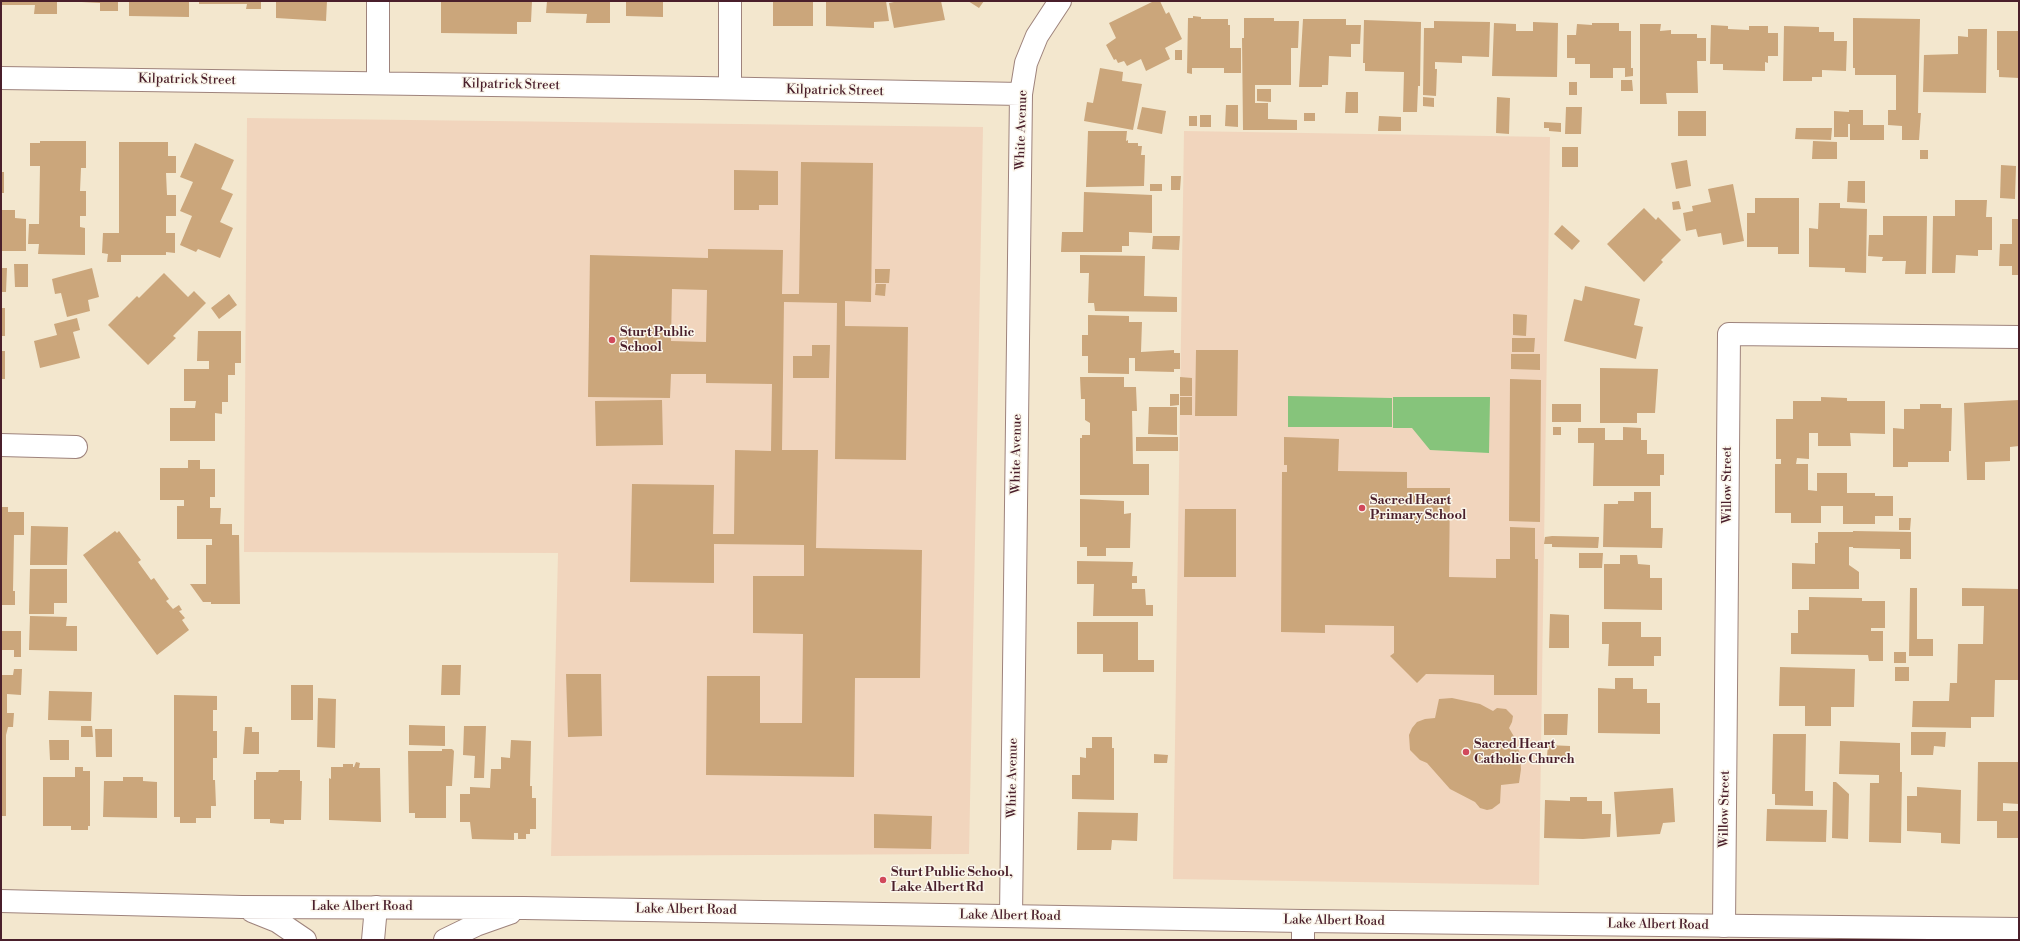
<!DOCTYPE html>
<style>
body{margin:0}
#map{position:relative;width:2020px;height:941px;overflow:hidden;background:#f3e7ce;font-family:"Libre Bodoni",serif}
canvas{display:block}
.frame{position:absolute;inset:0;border:2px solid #4a1f2b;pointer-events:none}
</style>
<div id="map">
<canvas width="2020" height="941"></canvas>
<div class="frame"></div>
</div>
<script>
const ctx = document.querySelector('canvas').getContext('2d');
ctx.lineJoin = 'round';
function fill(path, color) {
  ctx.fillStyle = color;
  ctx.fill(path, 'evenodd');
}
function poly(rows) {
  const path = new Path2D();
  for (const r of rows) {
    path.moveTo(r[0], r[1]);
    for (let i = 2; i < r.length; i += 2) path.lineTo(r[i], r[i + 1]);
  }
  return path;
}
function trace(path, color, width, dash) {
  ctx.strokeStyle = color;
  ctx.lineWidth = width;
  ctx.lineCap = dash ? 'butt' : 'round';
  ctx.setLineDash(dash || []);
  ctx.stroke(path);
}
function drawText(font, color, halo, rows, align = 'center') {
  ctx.font = font + ' "Libre Bodoni",serif';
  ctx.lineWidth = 3;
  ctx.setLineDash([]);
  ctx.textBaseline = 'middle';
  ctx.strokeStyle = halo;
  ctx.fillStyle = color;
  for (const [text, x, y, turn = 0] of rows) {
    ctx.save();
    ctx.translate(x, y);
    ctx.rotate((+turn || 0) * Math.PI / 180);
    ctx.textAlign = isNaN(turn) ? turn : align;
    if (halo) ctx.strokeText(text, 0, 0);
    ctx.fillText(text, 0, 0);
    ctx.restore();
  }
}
fill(poly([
 [247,118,983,127,969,854,551,856,558,553,244,552],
 [1184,131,1550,137,1539,885,1173,879]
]), '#f1d5bd');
fill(poly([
 [1288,396,1392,398,1392,427,1288,427],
 [1393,397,1490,397,1489,453,1430,450,1412,428,1393,428]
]), '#86c47b');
fill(poly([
 [1,1,57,1,57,14,34,14,35,5,1,5],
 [63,1,118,1,118,11,100,11,100,3],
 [129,1,189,1,189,17,129,16],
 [199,1,261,1,261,9,246,9,247,4,199,4],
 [276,1,327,1,326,21,276,18],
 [441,1,532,1,531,22,517,22,517,34,441,33],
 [547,1,610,1,610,23,586,23,587,14,546,13],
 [626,1,663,1,663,17,626,16],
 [773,1,813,1,813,26,773,26],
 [826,1,886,1,889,21,874,22,874,28,826,26],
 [899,1,941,1,945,20,894,28,889,3],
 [968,1,984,1,979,8],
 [1154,1,1160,1,1166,14,1169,12,1182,39,1165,48,1170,59,1146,71,1141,59,1127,66,1124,61,1118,63,1116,59,1114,60,1106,45,1116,38,1109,23],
 [1193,16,1201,17,1201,19,1228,19,1228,25,1230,25,1230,48,1241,48,1241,73,1224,73,1224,68,1192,68,1192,74,1187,73,1188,18,1193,18],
 [1244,18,1274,18,1274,21,1299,21,1298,48,1291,48,1291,85,1255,85,1255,103,1268,103,1268,119,1297,120,1297,130,1243,130,1242,38,1244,38],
 [1853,18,1920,19,1918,113,1921,113,1919,140,1902,140,1902,126,1888,125,1888,110,1896,110,1896,75,1855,75,1855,68,1853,68],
 [1303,19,1346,19,1346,25,1361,25,1360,44,1351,44,1351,57,1329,56,1328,85,1322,85,1322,87,1299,87],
 [1364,20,1421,22,1420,86,1418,86,1417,112,1403,112,1404,72,1365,71,1365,63,1363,63],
 [1434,21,1490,22,1489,57,1462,56,1462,63,1435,62,1435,69,1437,69,1436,96,1423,95,1424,28,1434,28],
 [1533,22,1558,23,1557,77,1492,76,1494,23,1516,24,1516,31,1533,31],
 [1592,23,1619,23,1619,31,1631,31,1631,68,1633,68,1633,76,1625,77,1625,68,1613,68,1613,78,1590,78,1590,64,1575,64,1575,58,1567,58,1567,35,1576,35,1577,24,1592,25],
 [1640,24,1661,24,1660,31,1671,30,1671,34,1697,34,1697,38,1706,38,1706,61,1697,61,1698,93,1666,93,1667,104,1640,104],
 [1711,25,1728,26,1728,29,1749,30,1749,26,1768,26,1768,33,1778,33,1778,56,1768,56,1768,63,1765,62,1765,71,1723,70,1723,64,1710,64],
 [1784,26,1819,27,1819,32,1834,32,1834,41,1847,41,1846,71,1822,70,1822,77,1812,77,1812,81,1783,81],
 [1968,29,1987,29,1986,93,1923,92,1924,55,1958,54,1958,36,1968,37],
 [1997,31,2019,31,2019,78,1999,77,1999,70,1997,70],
 [1175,50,1182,50,1182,60,1175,60],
 [1100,68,1123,72,1122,81,1142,84,1133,130,1084,121,1087,102,1093,103],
 [1621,80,1632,80,1633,91,1621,91],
 [1569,82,1577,82,1577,95,1569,95],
 [1257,89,1271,89,1271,102,1257,101],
 [1346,92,1358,92,1358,113,1345,113],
 [1423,97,1434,98,1434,107,1423,106],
 [1497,97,1510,98,1509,134,1496,133],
 [1226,105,1238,105,1238,127,1225,126],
 [1142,107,1166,111,1162,134,1137,129],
 [1566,107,1582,107,1581,134,1565,134],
 [1849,110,1863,110,1863,125,1884,125,1884,140,1850,140,1850,124,1848,124,1848,137,1834,137,1834,111,1849,112],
 [1678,111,1706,111,1706,136,1678,136],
 [1304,113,1315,113,1315,121,1304,121],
 [1200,115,1211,115,1211,127,1200,127],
 [1189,116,1197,116,1197,126,1189,126],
 [1379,116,1401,117,1401,131,1378,131],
 [1544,122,1561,123,1561,132,1549,131,1549,128,1544,128],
 [1796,128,1832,128,1831,140,1795,139],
 [1088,131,1127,131,1126,141,1128,140,1128,143,1138,143,1138,146,1142,146,1141,155,1145,155,1144,186,1086,187],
 [40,141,86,141,86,168,81,168,80,191,86,191,86,216,80,216,80,227,85,228,85,255,38,254,39,244,28,244,29,224,39,224,40,166,30,166,30,143,40,143],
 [1813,141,1837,142,1837,159,1812,159],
 [119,142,168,142,168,156,176,156,176,173,166,173,167,195,176,195,176,216,166,216,166,233,175,233,175,253,166,252,166,255,121,255,121,262,107,262,108,254,102,253,103,233,119,233],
 [195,143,234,160,221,189,233,194,220,222,233,228,220,258,198,249,196,252,180,245,192,216,180,211,193,182,180,177],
 [1562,147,1578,147,1578,167,1562,167],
 [1920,150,1928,150,1928,159,1920,159],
 [1687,160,1691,186,1676,189,1671,163],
 [801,162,873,163,871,302,845,301,845,326,908,327,906,460,835,459,837,303,784,302,782,450,818,450,816,548,922,550,920,678,855,678,854,777,706,775,707,676,760,676,760,723,802,723,803,634,753,633,753,576,804,576,804,545,714,544,714,583,630,582,632,484,714,485,713,534,734,534,735,450,771,451,772,384,706,383,706,374,671,374,670,398,588,397,590,255,708,258,708,249,783,250,782,294,799,294],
 [672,289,707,290,706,342,671,341],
 [2001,165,2016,166,2015,199,2000,198],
 [734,170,778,171,778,205,759,205,759,210,734,210],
 [1,172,4,172,4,193,1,193],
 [1171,176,1181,176,1180,190,1171,190],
 [1848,181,1865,181,1865,203,1847,202],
 [1150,184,1162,184,1162,191,1150,191],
 [1733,184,1744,241,1723,245,1721,233,1698,237,1696,229,1686,231,1683,213,1693,211,1692,206,1711,202,1708,189],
 [1084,192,1152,195,1152,233,1129,232,1129,246,1122,246,1122,252,1061,252,1062,232,1083,232],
 [1755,198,1799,198,1799,254,1778,254,1778,247,1747,247,1747,213,1755,213],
 [1955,200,1987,200,1986,217,1992,217,1992,250,1978,250,1978,256,1956,255,1955,273,1932,273,1933,216,1955,216],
 [1679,201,1681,209,1673,210,1672,202],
 [1819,203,1840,203,1840,208,1867,209,1866,273,1845,272,1845,268,1809,267,1809,228,1818,229],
 [1644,208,1656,220,1658,217,1681,240,1661,260,1663,262,1644,282,1607,244],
 [1,210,15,210,15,218,26,219,26,251,1,251],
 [1883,216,1927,216,1926,274,1905,274,1906,261,1882,261,1883,257,1868,256,1869,235,1883,235],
 [2012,219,2019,219,2019,275,2012,275,2012,266,1999,266,2000,244,2012,244],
 [1562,225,1580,241,1572,250,1554,234],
 [1153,236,1180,236,1179,250,1152,249],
 [1080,255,1145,256,1144,296,1177,297,1177,312,1095,311,1094,303,1088,303,1089,273,1080,273],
 [14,264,28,264,28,287,15,287],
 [1,268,7,268,6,292,1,292],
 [92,268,99,297,88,300,90,311,67,317,61,293,55,294,52,279],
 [875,269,890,269,889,283,875,283],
 [164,273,188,297,194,291,206,303,173,336,176,338,148,365,108,325,137,296,139,298],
 [876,284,886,284,885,296,875,295],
 [1585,286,1640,299,1634,325,1643,327,1636,359,1564,341,1574,299,1582,301],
 [229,294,237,305,219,319,211,308],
 [1,308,5,308,5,336,1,336],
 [1513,314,1527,315,1526,336,1513,335],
 [1088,315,1129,316,1129,322,1142,322,1141,352,1174,350,1174,353,1180,353,1180,369,1174,369,1174,372,1135,371,1135,358,1129,358,1129,374,1088,373,1088,356,1082,356,1082,335,1088,335],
 [77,318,80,330,73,332,80,358,40,368,34,341,57,335,54,324],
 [198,331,241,331,241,363,235,363,235,375,228,375,228,402,222,402,222,414,215,413,215,441,170,441,170,408,195,408,196,401,184,401,184,369,209,369,209,361,197,361],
 [1512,338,1535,338,1534,352,1512,352],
 [812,345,830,345,829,378,793,378,793,356,812,356],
 [1196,350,1238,350,1237,416,1195,416],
 [1,351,5,351,5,379,1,379],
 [1511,354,1540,354,1540,370,1511,369],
 [1600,368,1658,369,1655,413,1637,413,1637,423,1600,423],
 [1080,377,1124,377,1124,387,1136,387,1137,411,1132,411,1133,464,1149,464,1149,495,1080,495,1080,438,1082,438,1082,435,1090,435,1090,423,1085,420,1085,399,1081,399],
 [1180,377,1192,378,1192,396,1180,396],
 [1510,379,1541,380,1540,522,1509,521],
 [1170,394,1179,394,1179,405,1170,406],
 [1180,397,1192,397,1192,415,1180,415],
 [1821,397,1847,398,1847,401,1885,401,1885,434,1850,433,1851,446,1818,446,1818,433,1809,433,1809,459,1797,458,1796,464,1808,464,1808,490,1817,491,1817,473,1847,473,1847,493,1875,493,1875,496,1893,496,1893,516,1875,516,1875,524,1843,524,1843,506,1821,506,1821,523,1791,523,1791,513,1775,513,1775,464,1781,464,1781,459,1776,459,1776,419,1793,419,1793,401,1821,401],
 [662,400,663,445,596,446,595,401],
 [2019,400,2019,446,2010,447,2010,461,1985,462,1985,480,1967,480,1964,403],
 [1552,404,1581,404,1581,422,1552,422],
 [1920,404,1941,404,1941,408,1952,408,1951,451,1949,451,1949,462,1908,462,1908,467,1893,467,1893,428,1904,429,1904,409,1920,409],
 [1149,407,1177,407,1177,435,1148,434],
 [1553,427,1561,427,1561,435,1553,435],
 [1623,427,1641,428,1641,440,1647,440,1647,454,1664,454,1664,475,1660,475,1660,486,1593,486,1594,443,1578,443,1578,428,1605,428,1605,440,1623,440],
 [1136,437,1178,437,1178,451,1136,451],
 [1284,437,1339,439,1338,471,1407,472,1407,488,1450,488,1449,577,1496,578,1496,559,1510,559,1510,527,1535,528,1535,559,1538,559,1537,695,1494,695,1494,675,1426,674,1417,683,1390,656,1394,653,1394,626,1325,625,1325,633,1281,632,1282,472,1287,472,1287,465,1284,465],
 [188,460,200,460,200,469,215,469,215,497,210,497,210,508,221,508,220,524,232,524,232,535,239,535,240,604,211,604,211,602,203,602,190,584,206,584,206,545,212,545,212,539,177,539,177,506,184,506,184,500,160,500,160,468,188,468],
 [1634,492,1651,492,1651,528,1663,528,1662,548,1603,547,1604,504,1618,504,1618,501,1634,501],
 [1080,499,1124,501,1124,514,1131,513,1130,548,1106,548,1106,556,1087,556,1087,547,1080,547],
 [1,507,8,507,8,512,24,512,24,535,14,535,13,591,15,591,15,605,1,605],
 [1185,509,1236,509,1236,577,1184,577],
 [1899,518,1911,518,1910,530,1899,530],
 [31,526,68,527,67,565,30,565],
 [115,531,117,533,119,531,141,560,138,562,151,580,154,578,169,599,166,601,173,609,179,605,182,610,179,611,185,618,182,620,189,630,157,655,83,555],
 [1853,531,1911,532,1911,559,1900,559,1900,549,1853,548,1853,547,1849,547,1849,565,1859,572,1859,589,1792,589,1792,563,1815,564,1815,543,1818,543,1818,532,1853,532],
 [1552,536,1599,537,1598,548,1552,547,1552,544,1544,544,1545,537],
 [1579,553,1603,553,1602,568,1579,568],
 [1620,555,1637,555,1638,564,1650,565,1650,578,1662,578,1662,610,1604,609,1604,564,1620,564],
 [1077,561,1133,562,1132,576,1137,576,1137,583,1132,583,1132,589,1145,589,1146,605,1153,605,1153,616,1093,616,1094,584,1077,584],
 [30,569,67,569,67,603,54,603,54,614,29,614],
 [1910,588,1917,588,1917,639,1933,639,1933,656,1909,656],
 [1962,588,2019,589,2019,680,1995,680,1994,717,1971,717,1971,728,1912,727,1913,701,1949,701,1950,683,1957,683,1958,644,1983,644,1984,606,1962,606],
 [1809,597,1862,598,1862,601,1885,601,1885,628,1871,628,1871,631,1883,631,1883,661,1869,661,1868,655,1791,654,1791,633,1798,633,1798,610,1809,610],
 [1550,614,1569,615,1569,648,1549,648],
 [30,616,67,617,66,626,77,626,77,651,29,650],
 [1077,622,1138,622,1138,660,1154,660,1154,672,1103,672,1103,654,1077,654],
 [1602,622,1641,622,1641,637,1661,637,1661,656,1654,656,1654,666,1608,666,1609,644,1602,644],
 [1,631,21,631,21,657,14,657,14,650,1,650],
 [1894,652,1906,652,1906,663,1894,663],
 [442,665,461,665,460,695,441,695],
 [1780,667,1855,669,1854,707,1831,707,1831,726,1805,726,1805,706,1779,706],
 [1895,667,1909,667,1909,681,1895,681],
 [14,669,22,669,21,695,7,694,7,713,14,713,13,727,8,727,6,735,6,816,1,816,1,675,13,675],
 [566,674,601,674,602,736,568,737],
 [1615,678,1633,678,1633,689,1647,689,1647,703,1660,703,1660,734,1598,733,1598,688,1615,689],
 [291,685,313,685,313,720,291,720],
 [49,691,92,692,91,721,48,720],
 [174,695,217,696,217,710,213,710,213,731,217,731,217,758,213,758,213,780,215,780,216,806,211,806,211,818,196,818,196,823,180,823,180,817,174,817],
 [318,698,336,699,335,748,317,747],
 [1452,698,1480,704,1493,711,1497,708,1506,709,1513,716,1512,722,1509,728,1516,740,1520,755,1521,769,1519,783,1501,785,1500,803,1492,809,1487,810,1480,808,1475,802,1450,789,1427,763,1420,760,1410,750,1409,735,1412,728,1417,722,1425,719,1435,718,1439,699],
 [1544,714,1568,714,1567,735,1544,735],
 [409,725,445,726,445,746,409,745],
 [81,726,92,726,93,737,81,737],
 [464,726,486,726,484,778,474,778,475,756,463,755],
 [245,727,252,727,252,732,259,732,259,754,243,754],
 [95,729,112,729,112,757,96,757],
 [1911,732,1946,732,1945,747,1934,746,1933,755,1911,755],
 [1773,734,1806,734,1805,791,1813,791,1813,806,1775,805,1775,794,1772,794],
 [1092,737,1112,737,1112,748,1114,748,1114,800,1072,799,1072,775,1080,775,1080,757,1086,758,1086,748,1092,748],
 [49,740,69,740,69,760,50,760],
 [511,740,531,741,530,786,532,786,532,798,536,798,536,829,530,829,530,834,526,834,526,839,518,839,518,833,514,833,514,840,472,839,470,822,460,822,460,794,470,794,470,787,490,788,491,769,501,769,501,757,510,758],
 [1840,741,1900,743,1900,772,1902,772,1901,843,1869,842,1870,783,1879,783,1879,775,1839,774],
 [1548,745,1570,746,1570,757,1547,756],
 [442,749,452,749,454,751,452,786,446,786,446,818,415,818,415,813,409,813,408,751,442,751],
 [1154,754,1168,755,1167,763,1154,763],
 [356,762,360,763,359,768,380,768,381,822,329,820,329,778,331,779,331,767,343,767,343,764,353,764,353,767,354,767],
 [1978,762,2019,762,2019,804,2003,803,2003,811,2019,811,2019,838,1997,838,1997,821,1977,821],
 [75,767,83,767,83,771,90,771,90,826,88,826,88,830,71,830,71,826,43,826,43,777,75,777],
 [279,770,300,770,300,781,302,781,301,820,284,820,284,824,270,823,270,819,254,819,254,780,256,780,256,772,278,772],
 [123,777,143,777,143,781,157,782,157,818,103,817,104,781,123,781],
 [1833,782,1836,782,1849,794,1848,839,1832,838],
 [1917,787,1961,790,1960,844,1941,843,1941,833,1907,831,1907,796,1917,796],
 [1673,788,1675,822,1663,823,1660,834,1617,837,1614,792],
 [1570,797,1587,797,1587,801,1602,801,1602,814,1611,814,1610,837,1583,839,1544,838,1545,800,1570,801],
 [1767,809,1827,810,1826,842,1766,841],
 [1078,812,1138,813,1137,841,1112,840,1111,850,1077,850],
 [874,814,932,816,931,849,874,848]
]), '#cba67b');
const minor = poly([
 [1,78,702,88,1021,94],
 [378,82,378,1],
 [730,88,730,1],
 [1,445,76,447],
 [1011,916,1021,94,1026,63,1037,36,1060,1],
 [1724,926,1729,334,2019,337],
 [1303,940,1303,921]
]);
const tertiary = poly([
 [373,940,376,907]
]);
const secondary = poly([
 [1,901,242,907,524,908,1303,921,2019,929],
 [252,911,277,921,305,940],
 [445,940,476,925,510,913]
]);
trace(minor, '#9e837c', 24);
trace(tertiary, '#9e837c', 24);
trace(secondary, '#9e837c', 24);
trace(minor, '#fff', 22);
trace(tertiary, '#fff', 22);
trace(secondary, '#fff', 22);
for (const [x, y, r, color] of [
 [612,340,4,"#d1495b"],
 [1362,508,4,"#d1495b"],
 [1466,752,4,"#d1495b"],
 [883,880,4,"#d1495b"]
]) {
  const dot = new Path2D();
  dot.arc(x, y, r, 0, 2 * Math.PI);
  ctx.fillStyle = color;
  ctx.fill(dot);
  trace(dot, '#fbf7ec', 1.5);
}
drawText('13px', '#4a1f2b', '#fbf7ec', [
 ["Kilpatrick Street",187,80,1],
 ["Kilpatrick Street",511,85,1],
 ["Kilpatrick Street",835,91,1],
 ["White Avenue",1022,130,-88],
 ["White Avenue",1017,454,-89],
 ["Willow Street",1728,485,-90],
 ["White Avenue",1013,778,-89],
 ["Willow Street",1725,809,-89],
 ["Lake Albert Road",362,907],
 ["Lake Albert Road",686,910,1],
 ["Lake Albert Road",1010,916,1],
 ["Lake Albert Road",1334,921,1],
 ["Lake Albert Road",1658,925,1]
]);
drawText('bold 13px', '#4a1f2b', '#fbf7ec', [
 ["Sturt Public",620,333],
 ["School",620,348],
 ["Sacred Heart",1370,501],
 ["Primary School",1370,516],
 ["Sacred Heart",1474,745],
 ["Catholic Church",1474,760],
 ["Sturt Public School,",891,873],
 ["Lake Albert Rd",891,888]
], 'left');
</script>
